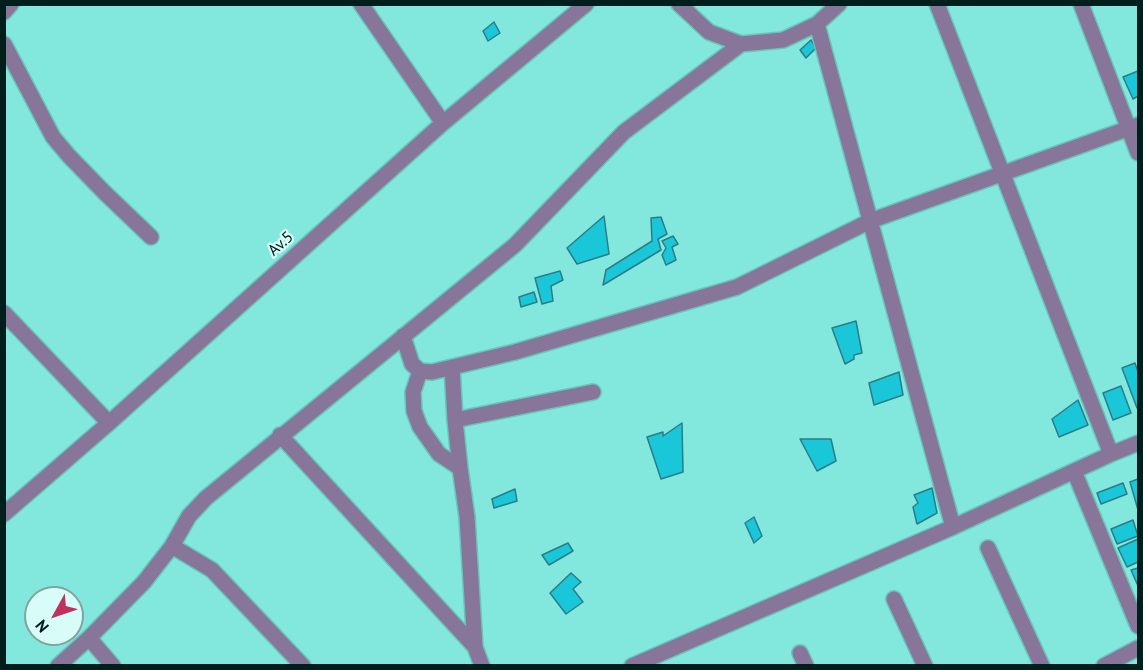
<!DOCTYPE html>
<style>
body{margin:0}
#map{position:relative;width:1143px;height:670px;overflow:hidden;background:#82e8de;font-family:"PT Sans",sans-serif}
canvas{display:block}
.frame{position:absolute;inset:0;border:6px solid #001e1c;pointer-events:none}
.north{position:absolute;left:24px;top:586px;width:60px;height:60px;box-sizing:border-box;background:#d8fdf8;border:2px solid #82a4a0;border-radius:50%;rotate:230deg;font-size:16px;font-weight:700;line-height:24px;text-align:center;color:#001e1c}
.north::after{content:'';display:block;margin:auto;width:21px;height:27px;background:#c0315e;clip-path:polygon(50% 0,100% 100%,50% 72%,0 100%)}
</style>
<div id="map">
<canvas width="1143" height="670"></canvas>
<div class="frame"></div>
<div class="north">N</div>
</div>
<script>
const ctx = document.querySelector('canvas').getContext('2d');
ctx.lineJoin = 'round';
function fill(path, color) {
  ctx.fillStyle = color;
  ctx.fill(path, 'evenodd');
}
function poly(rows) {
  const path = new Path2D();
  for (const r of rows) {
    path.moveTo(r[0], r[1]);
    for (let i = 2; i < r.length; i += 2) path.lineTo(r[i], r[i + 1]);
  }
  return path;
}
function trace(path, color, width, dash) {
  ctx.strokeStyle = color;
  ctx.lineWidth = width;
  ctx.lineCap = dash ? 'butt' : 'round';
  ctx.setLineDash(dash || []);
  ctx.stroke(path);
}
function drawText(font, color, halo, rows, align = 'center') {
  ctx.font = font + ' "PT Sans",sans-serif';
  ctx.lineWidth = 4.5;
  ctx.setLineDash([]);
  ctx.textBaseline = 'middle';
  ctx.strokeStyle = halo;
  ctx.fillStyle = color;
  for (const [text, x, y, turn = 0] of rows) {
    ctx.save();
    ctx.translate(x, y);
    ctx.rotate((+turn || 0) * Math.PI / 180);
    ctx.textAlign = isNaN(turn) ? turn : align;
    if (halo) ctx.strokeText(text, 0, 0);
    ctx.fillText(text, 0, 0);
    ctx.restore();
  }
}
const building = poly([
 [494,22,500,33,488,41,483,31,494,22],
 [811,40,816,48,806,58,800,50,811,40],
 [1138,71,1138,96,1133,99,1123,77,1138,71],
 [604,216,609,254,577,264,567,248,604,216],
 [661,217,667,234,658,239,661,250,603,285,606,270,652,241,651,218,661,217],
 [673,236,678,244,672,247,676,260,666,265,662,255,666,248,662,241,673,236],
 [560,271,563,280,551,286,553,301,542,304,535,278,560,271],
 [534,292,537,302,521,307,519,297,534,292],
 [856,321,862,353,854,355,854,359,845,364,832,328,856,321],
 [1135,363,1138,372,1138,407,1137,408,1122,368,1135,363],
 [899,372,903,395,874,405,869,383,899,372],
 [1121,386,1131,413,1113,420,1103,393,1121,386],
 [1078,400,1088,425,1059,437,1052,419,1078,400],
 [682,423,683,472,661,479,647,437,663,432,663,436,682,423],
 [800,439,831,439,836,461,817,471,800,439],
 [1138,479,1138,510,1130,482,1138,479],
 [1123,483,1127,494,1101,504,1097,493,1123,483],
 [932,488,937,513,917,524,913,507,918,503,914,495,932,488],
 [515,489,517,501,494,508,492,499,515,489],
 [754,517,762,536,754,543,745,523,754,517],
 [1133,520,1138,536,1117,544,1111,529,1133,520],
 [1138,539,1138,562,1127,567,1118,548,1138,539],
 [568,543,573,551,549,565,542,555,568,543],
 [1138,568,1138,586,1131,570,1138,568],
 [571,573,581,582,573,589,583,602,566,614,550,593,571,573]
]);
fill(building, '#19c7d9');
trace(building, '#2c7c86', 1.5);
const minor = poly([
 [361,4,443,123],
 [679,4,709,32,741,44,783,40,817,24,839,4],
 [937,4,1111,454],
 [1081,4,1138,153],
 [4,12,11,4],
 [817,24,953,527],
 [4,44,53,137,69,156,105,193,151,237],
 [4,313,109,423],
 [403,336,412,364,420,371,432,372,515,352,737,287,870,221,1138,125],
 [452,367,455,420,460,468,467,517,475,647],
 [420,371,413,392,414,411,420,427,439,454,460,468],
 [455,420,593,392],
 [280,435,475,647,482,666],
 [1074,471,1138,626],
 [4,514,109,423,443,123,586,4],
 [172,546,212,570,303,666],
 [988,548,1042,666],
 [894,599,925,666],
 [89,638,113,666],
 [800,653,806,666],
 [58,666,89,638,144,582,172,546,189,516,206,498,515,245,624,132,741,44],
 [632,666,953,527,1111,454,1138,443],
 [1104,666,1138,648]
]);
trace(minor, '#6bc4bb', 18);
trace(minor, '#87769a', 15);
drawText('16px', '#001e1c', '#d8fdf8', [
 ["Av.5",281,244,-42]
]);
</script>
